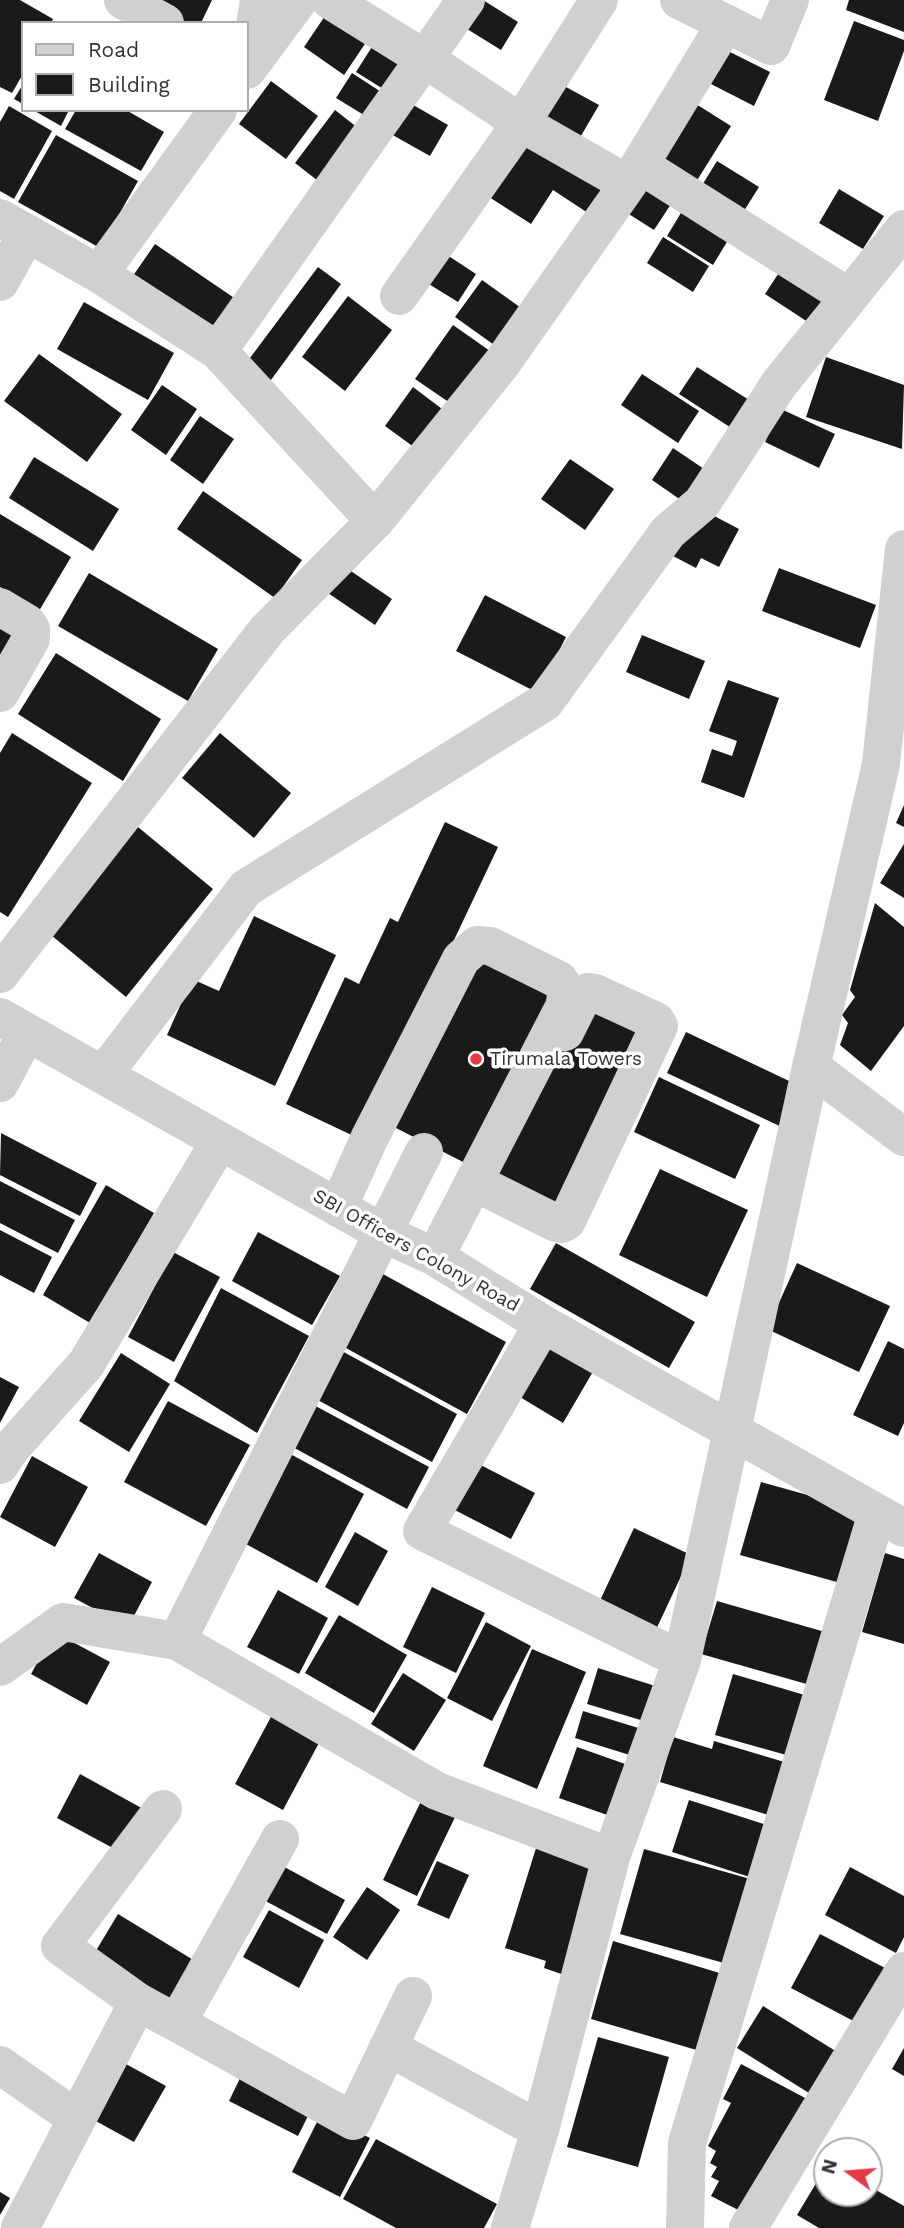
<!DOCTYPE html>
<style>
body{margin:0}
#map{position:relative;width:904px;height:2228px;overflow:hidden;background:#fff;font-family:"Work Sans",sans-serif}
canvas{display:block}
.legend{position:absolute;left:21px;top:21px;width:228px;height:91px;box-sizing:border-box;background:#fff;border:2px solid #adadad;margin:0;padding:9px 12px;list-style:none;font-size:21px;color:#333}
.legend li{display:flex;align-items:center;gap:14px;height:35px}
.legend b{width:35px;border:2px solid #adadad}
.north{position:absolute;left:813px;top:2137px;width:70px;height:70px;box-sizing:border-box;background:#fff;border:2px solid #adadad;border-radius:50%;rotate:286deg;font-size:19px;font-weight:700;line-height:28px;text-align:center;color:#333}
.north::after{content:'';display:block;margin:auto;width:24px;height:32px;background:#e63946;clip-path:polygon(50% 0,100% 100%,50% 72%,0 100%)}
</style>
<div id="map">
<canvas width="904" height="2228"></canvas>
<ul class="legend">
<li><b style="height:9px;background:#d0d0d0"></b>Road</li>
<li><b style="height:19px;background:#1a1a1a"></b>Building</li>
</ul>
<div class="north">N</div>
</div>
<script>
const ctx = document.querySelector('canvas').getContext('2d');
ctx.lineJoin = 'round';
function fill(path, color) {
  ctx.fillStyle = color;
  ctx.fill(path, 'evenodd');
}
function poly(rows) {
  const path = new Path2D();
  for (const r of rows) {
    path.moveTo(r[0], r[1]);
    for (let i = 2; i < r.length; i += 2) path.lineTo(r[i], r[i + 1]);
  }
  return path;
}
function trace(path, color, width, dash) {
  ctx.strokeStyle = color;
  ctx.lineWidth = width;
  ctx.lineCap = dash ? 'butt' : 'round';
  ctx.setLineDash(dash || []);
  ctx.stroke(path);
}
function drawText(font, color, halo, rows, align = 'center') {
  ctx.font = font + ' "Work Sans",sans-serif';
  ctx.lineWidth = 7;
  ctx.setLineDash([]);
  ctx.textBaseline = 'middle';
  ctx.strokeStyle = halo;
  ctx.fillStyle = color;
  for (const [text, x, y, turn = 0] of rows) {
    ctx.save();
    ctx.translate(x, y);
    ctx.rotate((+turn || 0) * Math.PI / 180);
    ctx.textAlign = isNaN(turn) ? turn : align;
    if (halo) ctx.strokeText(text, 0, 0);
    ctx.fillText(text, 0, 0);
    ctx.restore();
  }
}
fill(poly([
 [0,0,20,0,53,19,51,23,23,23,23,74,12,93,0,87],
 [143,0,212,0,201,23,187,23],
 [483,0,518,22,501,50,459,24],
 [849,0,904,0,904,32,846,10],
 [331,7,371,35,344,75,304,47],
 [854,21,904,40,904,51,878,121,824,100],
 [375,42,415,68,396,97,356,72],
 [726,50,770,72,754,106,709,83],
 [352,73,392,99,377,123,336,98],
 [271,81,318,116,286,159,239,124],
 [555,81,599,105,578,141,535,116],
 [23,84,23,104,14,99],
 [401,98,448,125,430,156,382,129],
 [688,99,731,126,691,190,647,162],
 [9,106,52,131,14,199,0,191,0,122],
 [33,110,69,110,61,126],
 [76,110,126,110,164,132,141,171,65,129],
 [335,110,367,135,327,188,295,163],
 [527,133,609,188,591,215,553,190,531,224,486,195],
 [56,135,138,181,100,248,18,202],
 [717,161,759,187,737,222,696,195],
 [643,181,673,201,654,230,624,211],
 [839,189,884,216,863,249,819,223],
 [690,198,736,227,713,265,667,236],
 [663,237,709,266,693,292,647,263],
 [155,244,246,306,220,346,128,283],
 [438,249,476,274,458,302,419,278],
 [784,265,834,298,814,326,765,294],
 [318,267,341,284,271,380,247,362],
 [482,280,524,310,497,347,455,317],
 [348,296,392,330,345,391,302,357],
 [84,302,174,353,148,400,57,349],
 [453,325,490,351,453,405,415,379],
 [39,354,122,414,87,462,4,401],
 [826,357,904,385,902,449,806,417],
 [697,367,757,405,739,433,679,394],
 [642,374,699,411,678,443,621,405],
 [162,385,197,409,166,455,131,430],
 [413,387,450,415,422,453,385,426],
 [781,409,835,434,819,468,765,442],
 [200,416,234,439,203,484,170,460],
 [673,448,713,475,691,507,652,480],
 [34,457,119,509,93,551,9,498],
 [570,459,614,489,585,530,541,499],
 [203,491,302,560,275,598,177,529],
 [699,508,739,529,719,567,701,558,696,568,673,556],
 [0,514,71,557,39,611,0,587],
 [339,563,392,599,375,625,322,589],
 [779,568,876,605,860,648,762,611],
 [89,573,218,649,188,701,58,626],
 [485,595,566,637,538,693,456,651],
 [0,620,21,632,0,668],
 [642,635,705,661,689,699,626,672],
 [56,653,161,719,123,781,18,714],
 [728,680,779,698,744,798,701,782,712,749,732,756,737,741,709,731],
 [12,733,92,783,8,917,0,912,0,753],
 [220,733,291,793,254,838,182,778],
 [904,805,904,827,896,823],
 [445,822,498,847,360,1139,286,1104,345,977,359,984,390,918,398,922],
 [138,827,213,889,126,997,51,935],
 [904,844,904,898,880,883],
 [875,903,904,927,904,1026,871,1071,840,1045,848,1023,842,1015,855,997,850,990],
 [254,916,336,955,275,1086,167,1035,192,979,219,991],
 [475,950,564,994,477,1169,388,1124],
 [585,1003,641,1034,553,1216,491,1185],
 [686,1032,806,1089,786,1129,667,1073],
 [659,1077,760,1125,735,1179,634,1132],
 [1,1133,97,1183,80,1216,0,1175],
 [660,1169,748,1210,707,1297,619,1255],
 [0,1181,75,1220,58,1253,0,1223],
 [106,1185,154,1213,90,1323,43,1295],
 [0,1230,52,1257,34,1293,0,1275],
 [258,1232,340,1276,312,1325,232,1281],
 [556,1243,695,1322,669,1368,530,1289],
 [173,1252,220,1277,174,1362,128,1337],
 [797,1263,890,1306,859,1372,767,1329],
 [383,1274,506,1342,467,1414,344,1347],
 [221,1288,309,1336,257,1433,174,1381],
 [555,1337,598,1363,563,1423,520,1397],
 [888,1341,904,1349,904,1423,898,1436,853,1415],
 [340,1350,457,1414,432,1462,314,1398],
 [121,1353,170,1384,129,1452,79,1421],
 [0,1377,19,1387,0,1423],
 [168,1401,250,1445,206,1526,124,1482],
 [310,1403,429,1467,407,1509,287,1444],
 [283,1450,364,1494,317,1583,235,1538],
 [32,1456,88,1487,55,1547,0,1517],
 [471,1460,535,1493,511,1539,447,1506],
 [761,1482,865,1511,844,1584,740,1555],
 [634,1528,691,1555,653,1636,596,1609],
 [355,1532,388,1551,358,1606,325,1587],
 [99,1553,152,1582,128,1627,74,1598],
 [885,1553,904,1559,904,1644,862,1632],
 [432,1587,485,1613,456,1673,403,1647],
 [278,1590,328,1618,299,1674,247,1647],
 [717,1601,832,1634,817,1687,701,1654],
 [339,1615,407,1655,374,1713,305,1673],
 [486,1622,531,1646,492,1721,447,1698],
 [54,1632,110,1662,87,1705,31,1674],
 [532,1649,586,1672,537,1789,483,1766],
 [598,1668,665,1689,654,1724,587,1704],
 [403,1673,446,1700,414,1751,371,1724],
 [733,1674,815,1698,797,1758,715,1735],
 [583,1711,645,1730,636,1757,575,1738],
 [272,1715,320,1741,283,1810,235,1784],
 [673,1737,712,1749,714,1741,791,1764,775,1817,660,1782],
 [577,1747,628,1765,610,1816,559,1798],
 [80,1774,147,1811,124,1854,57,1818],
 [424,1795,458,1811,417,1896,383,1880],
 [689,1800,773,1827,756,1879,672,1852],
 [536,1848,601,1869,567,1976,544,1968,546,1961,505,1948],
 [644,1849,754,1880,731,1965,620,1934],
 [437,1861,469,1875,449,1919,417,1905],
 [279,1864,345,1900,327,1934,260,1898],
 [850,1867,904,1896,904,1937,896,1953,825,1915],
 [367,1887,400,1910,367,1960,333,1937],
 [269,1910,324,1940,299,1988,243,1957],
 [118,1914,195,1961,172,2000,94,1954],
 [820,1934,887,1969,859,2024,791,1988],
 [613,1941,723,1974,700,2051,591,2019],
 [763,2006,842,2055,817,2098,737,2048],
 [598,2037,669,2057,638,2167,567,2147],
 [904,2048,904,2076,892,2069],
 [115,2058,166,2086,134,2142,83,2114],
 [741,2064,809,2100,748,2215,711,2196,719,2181,711,2177,717,2167,710,2163,716,2151,708,2146,731,2103,723,2099],
 [244,2070,314,2104,298,2136,229,2101],
 [321,2114,370,2138,340,2197,292,2172],
 [376,2139,497,2204,484,2228,396,2228,343,2199],
 [827,2165,827,2193,869,2193,869,2186,904,2206,904,2228,819,2228,797,2215],
 [0,2192,10,2198,0,2215]
]), '#1a1a1a');
trace(poly([
 [123,0,165,23],
 [330,0,425,59,521,123,628,184],
 [679,0,771,46,790,0],
 [249,64,259,0],
 [247,70,299,0],
 [640,165,849,297],
 [0,218,99,274,218,351,375,521],
 [99,274,218,110],
 [0,282,27,233],
 [399,296,521,123,599,0],
 [218,351,466,0],
 [0,607,27,623,31,629,31,639,0,693],
 [0,974,267,630,375,521,502,363,628,184,726,23],
 [0,1017,385,1234,435,1257,543,1324,904,1528],
 [811,1067,904,1137],
 [103,1075,246,888,545,702,668,532,702,503,779,384,904,229],
 [0,1083,27,1032],
 [486,1188,556,1223,562,1224,567,1221,659,1026,656,1021,595,993,588,992,583,996,565,1032],
 [338,1208,369,1139,461,959,477,945,490,946,559,980,567,992,564,1007,435,1257],
 [543,1324,422,1531,682,1660],
 [0,1465,12,1447,86,1364,220,1141],
 [177,1641,424,1152],
 [0,1667,63,1622,177,1641,437,1791,611,1857],
 [163,1809,60,1946,138,2002,177,2023,280,1839],
 [177,2023,353,2121,413,1996],
 [388,2047,540,2130],
 [0,2065,77,2119],
 [20,2228,138,2002],
 [510,2228,540,2130,611,1857,682,1660,811,1067,881,764,904,549],
 [685,2228,687,2143,877,1513],
 [748,2228,904,1971]
]), '#d0d0d0', 38);
for (const [x, y, r, color] of [
 [476,1059,7,"#e63946"]
]) {
  const dot = new Path2D();
  dot.arc(x, y, r, 0, 2 * Math.PI);
  ctx.fillStyle = color;
  ctx.fill(dot);
  trace(dot, '#fff', 2.5);
}
drawText('19px', '#333', '#fff', [
 ["Tirumala Towers",490,1059]
], 'left');
drawText('19px', '#333', '#fff', [
 ["SBI Officers Colony Road",416,1251,29]
]);
</script>
